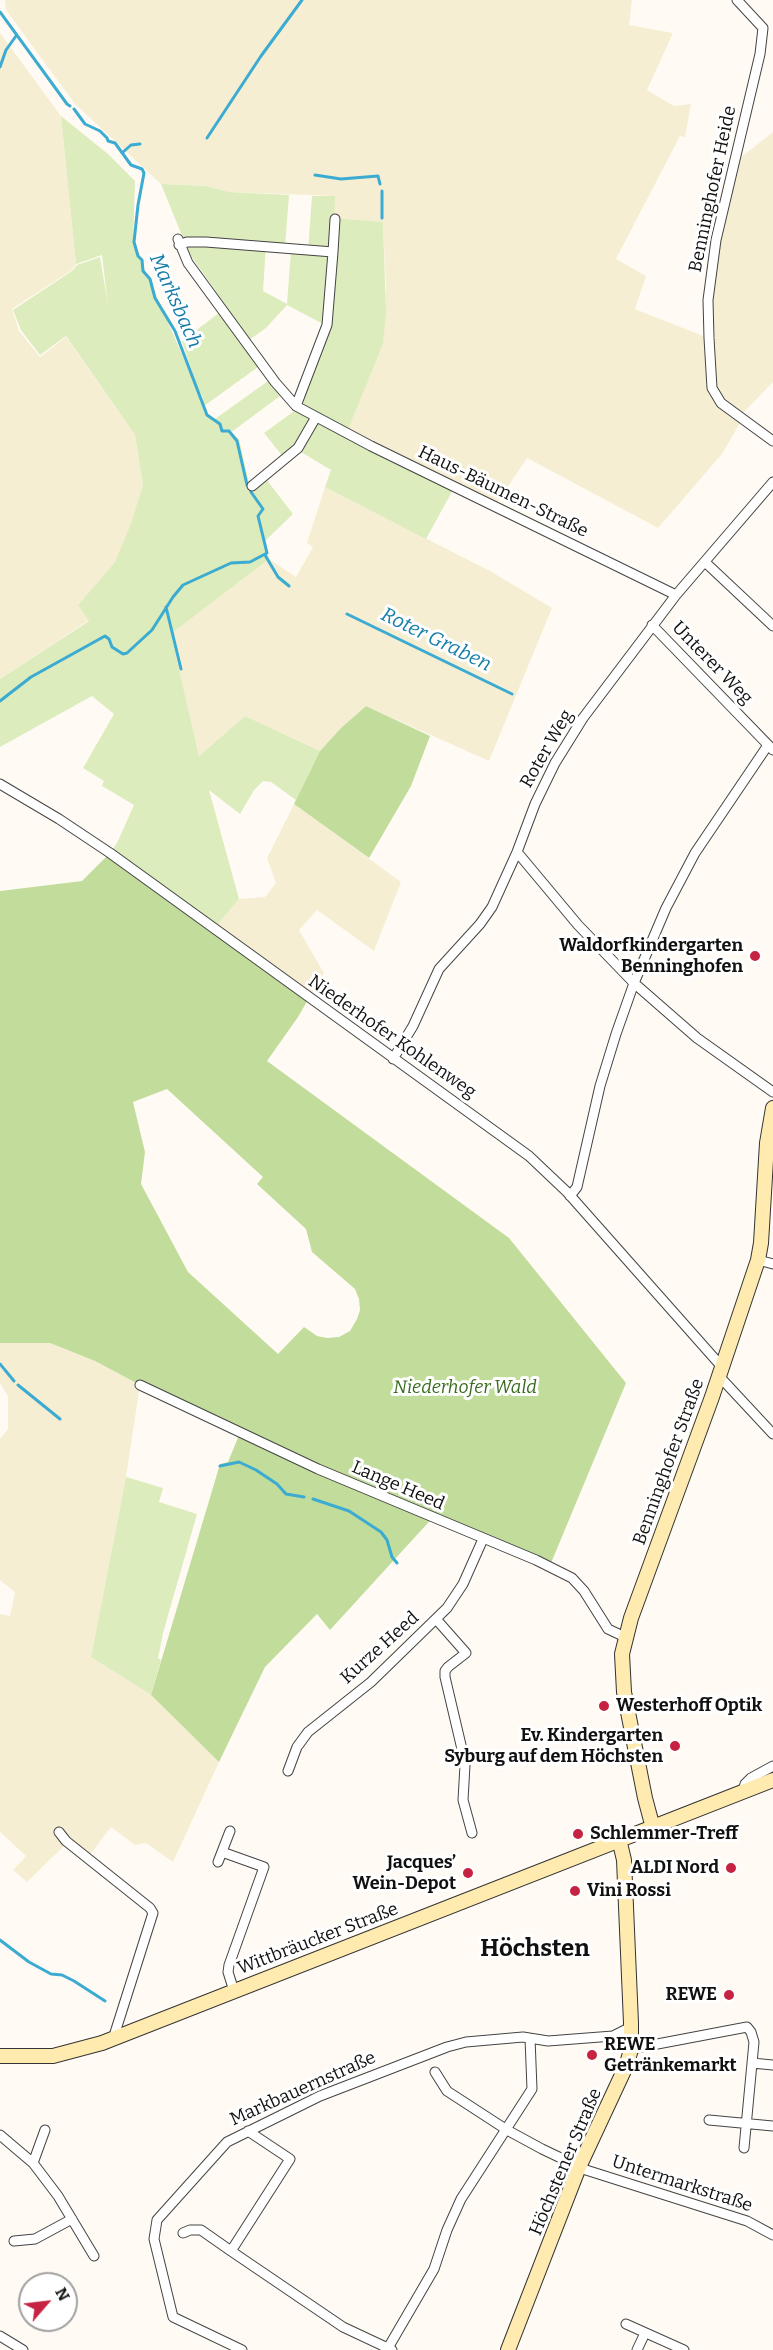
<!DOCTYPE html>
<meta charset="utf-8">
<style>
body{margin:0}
#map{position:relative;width:773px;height:2350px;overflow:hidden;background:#fffbf4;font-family:Bitter,serif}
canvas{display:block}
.north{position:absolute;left:18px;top:2272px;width:60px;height:60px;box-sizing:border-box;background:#fff;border:2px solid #a0a0a0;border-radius:50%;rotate:62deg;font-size:16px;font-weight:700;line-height:24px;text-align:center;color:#111}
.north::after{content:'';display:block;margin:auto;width:21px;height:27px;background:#c62343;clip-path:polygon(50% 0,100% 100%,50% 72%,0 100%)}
</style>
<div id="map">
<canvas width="773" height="2350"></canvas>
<div class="north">N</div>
</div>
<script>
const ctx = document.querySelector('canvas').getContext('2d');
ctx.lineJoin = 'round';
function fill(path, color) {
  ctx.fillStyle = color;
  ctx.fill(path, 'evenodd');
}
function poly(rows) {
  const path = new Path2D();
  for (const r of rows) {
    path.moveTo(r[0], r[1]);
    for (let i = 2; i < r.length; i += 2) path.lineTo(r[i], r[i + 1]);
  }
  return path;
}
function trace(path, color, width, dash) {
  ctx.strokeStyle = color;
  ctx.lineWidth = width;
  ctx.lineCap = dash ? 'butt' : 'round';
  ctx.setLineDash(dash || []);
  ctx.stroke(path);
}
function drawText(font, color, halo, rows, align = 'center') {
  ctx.font = font + ' Bitter,serif';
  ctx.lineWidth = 6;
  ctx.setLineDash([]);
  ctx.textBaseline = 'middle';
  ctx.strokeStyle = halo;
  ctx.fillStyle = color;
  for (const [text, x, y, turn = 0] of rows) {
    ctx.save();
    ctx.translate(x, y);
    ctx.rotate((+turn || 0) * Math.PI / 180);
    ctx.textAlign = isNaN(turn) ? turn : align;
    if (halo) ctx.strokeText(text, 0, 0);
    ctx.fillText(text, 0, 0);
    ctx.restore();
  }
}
fill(poly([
 [5,0,632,0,629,25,673,33,647,90,674,106,691,104,685,137,680,136,616,259,646,276,635,309,708,338,708,300,734,163,773,132,773,382,743,413,740,423,722,454,658,528,527,458,495,506,348,429,383,344,386,288,383,222,333,218,334,196,229,192,206,186,161,184,75,104,6,10],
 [0,33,61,116,76,264,72,270,12,309,19,331,40,357,66,337,135,435,143,485,131,523,115,562,78,605,89,620,0,679],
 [325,487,490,571,552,608,489,761,366,706,341,728,320,751,245,716,199,756,171,634,269,559,296,577,313,547,307,543],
 [294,804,401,882,374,951,317,910,299,930,324,973,309,998,214,929,239,899,265,897,276,883,267,858],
 [0,1343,50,1343,95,1361,140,1385,126,1477,91,1657,151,1695,219,1762,173,1862,146,1843,135,1845,111,1827,89,1856,66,1844,27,1882,13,1870,26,1856,0,1832,0,1614,10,1616,15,1592,0,1580,0,1439,8,1429,8,1396,0,1383]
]), '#f6eed3');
fill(poly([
 [61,116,108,154,135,181,133,243,202,400,203,398,197,387,182,341,227,307,189,253,161,184,206,186,229,192,289,195,285,246,266,245,263,291,287,304,291,251,308,251,312,196,335,196,334,218,383,222,386,313,383,344,345,437,393,462,454,488,426,539,325,487,331,470,296,449,284,458,264,433,304,404,302,396,325,325,287,305,266,328,242,345,258,367,204,406,207,413,215,419,268,381,280,396,233,431,228,430,239,439,249,483,266,479,293,514,265,541,269,559,171,634,199,756,245,716,320,751,296,800,271,782,263,781,254,790,240,814,209,790,239,899,214,929,110,853,117,843,134,805,102,786,104,781,83,768,114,714,92,696,0,747,0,679,89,621,78,605,115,562,131,523,143,485,135,435,66,336,40,355,21,330,13,310,72,271,77,265,100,257,108,305,102,255,76,264],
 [126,1477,163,1488,159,1502,197,1514,163,1633,158,1658,161,1660,151,1695,91,1657]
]), '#dcecbc');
fill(poly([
 [366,706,430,736,411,786,369,858,294,804,320,751,341,728],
 [110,853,309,998,298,1017,267,1061,509,1238,626,1383,551,1563,437,1513,330,1630,317,1614,265,1667,219,1762,151,1695,220,1464,228,1462,242,1428,140,1385,95,1361,50,1343,0,1343,0,891,82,881],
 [167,1089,263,1177,257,1184,306,1229,312,1252,355,1289,359,1299,360,1310,357,1319,350,1331,339,1337,327,1338,317,1336,304,1327,278,1354,188,1272,141,1184,145,1152,133,1102]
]), '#c2dd9b');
trace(poly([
 [0,12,67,104,70,106],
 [0,67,6,50,16,36],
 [74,109,85,124,100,131,107,138,108,141,115,143,131,165,142,169,144,173,138,205,134,242,138,256,142,260,143,271,150,279,155,298,175,331,207,415,220,424,222,431,229,431,237,441,247,485],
 [207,138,261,56,302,0],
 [122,153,131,145,140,144],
 [315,175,341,179,378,176,380,184],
 [382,191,382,218],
 [265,555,278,577,289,586],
 [166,607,181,669],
 [347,614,512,694],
 [0,701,31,677,105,636,109,639,112,647,123,654,127,653,152,630,173,597,183,585,231,563,250,562,267,553,258,516,263,509,251,492],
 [0,1364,14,1381],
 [18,1385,60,1419],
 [220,1466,239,1462,256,1470,277,1484,286,1494,304,1497],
 [313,1499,349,1511,381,1532,387,1540,392,1557,397,1563],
 [0,1940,29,1962,51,1974,62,1975,74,1981,105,2001]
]), '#3cabd1', 3);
const street = poly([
 [737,0,763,28],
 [763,28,760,54,716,240,708,300,709,338,712,388,721,403,773,441],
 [178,239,188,263,275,382,296,406,371,446,676,595],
 [179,245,187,242,206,242,333,252,327,325,296,406],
 [333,252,335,219],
 [252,486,298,448,316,417],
 [706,563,773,626],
 [652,625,773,750],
 [0,784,59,819,110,853,529,1156,567,1192,722,1367],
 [517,852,578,925,634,983,697,1038,773,1092],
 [393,1059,413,1026,439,969,480,924,492,907,517,852,535,804,555,763,583,718,676,595,773,482],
 [570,1196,577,1187,600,1086,616,1034,634,983,666,908,695,853,768,745],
 [758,1260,773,1264],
 [719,1376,773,1434],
 [140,1385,318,1469,536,1560,572,1578,584,1591,608,1629,625,1637],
 [436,1619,466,1653,448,1667,445,1671,445,1677,461,1745,465,1765,463,1800,472,1833],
 [288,1771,297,1747,308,1732,371,1682,447,1608,463,1584,483,1539],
 [743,1791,745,1784,751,1778,773,1766],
 [59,1832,66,1841,150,1908,153,1913,113,2039],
 [222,1852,264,1867,229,1965,228,1972,234,1991],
 [218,1862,230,1831],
 [631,2049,747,2027,751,2032,754,2042,744,2148],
 [752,2063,773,2065],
 [435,2072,447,2091,507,2130,542,2149,586,2170,747,2221,773,2235],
 [709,2120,773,2126],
 [248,2131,290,2159,231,2251,343,2327,392,2350],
 [0,2135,33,2163,58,2196,94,2256],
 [33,2163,45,2130],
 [183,2233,190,2230,201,2230,231,2251],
 [14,2241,35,2239,72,2219],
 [626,2324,684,2350],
 [0,2336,23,2350],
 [388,2348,434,2269,447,2230,461,2199,532,2089,530,2038],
 [242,2350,173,2317,154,2239,157,2220,227,2142,320,2096,447,2047,466,2042,523,2037,548,2041,613,2036,631,2027],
 [637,2350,645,2333]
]);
const secondary = poly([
 [653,1828,645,1798,624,1692,622,1654,631,1618,712,1397,758,1260,761,1243,767,1143,773,1108],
 [0,2056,53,2056,102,2043,773,1780],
 [508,2350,579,2167,627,2064,631,2049,631,2023,624,1860,619,1839]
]);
trace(street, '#444', 11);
trace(secondary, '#333', 16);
trace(street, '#fff', 9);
trace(secondary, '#ffebaf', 14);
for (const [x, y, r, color] of [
 [755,956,6,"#c62343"],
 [604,1706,6,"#c62343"],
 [675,1746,6,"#c62343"],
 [578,1834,6,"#c62343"],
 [731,1868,6,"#c62343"],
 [468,1873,6,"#c62343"],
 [575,1891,6,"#c62343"],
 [729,1995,6,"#c62343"],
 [592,2055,6,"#c62343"]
]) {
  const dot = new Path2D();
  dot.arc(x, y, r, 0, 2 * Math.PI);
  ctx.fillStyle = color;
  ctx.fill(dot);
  trace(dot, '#fff', 2);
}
drawText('18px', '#111', '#fff', [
 ["Benninghofer Heide",713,189,-78],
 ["Haus-Bäumen-Straße",503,492,26],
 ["Unterer Weg",712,663,46],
 ["Roter Weg",547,749,-60],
 ["Niederhofer Kohlenweg",392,1037,35],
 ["Benninghofer Straße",669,1462,-70],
 ["Lange Heed",398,1486,23],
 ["Kurze Heed",380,1648,-42],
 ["Wittbräucker Straße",318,1939,-21],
 ["Markbauernstraße",303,2089,-24],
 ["Höchstener Straße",566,2162,-67],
 ["Untermarkstraße",682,2184,18]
]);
drawText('bold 18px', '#111', '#fff', [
 ["Waldorfkindergarten",743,946],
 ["Benninghofen",743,967],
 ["Westerhoff Optik",616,1706,"left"],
 ["Ev. Kindergarten",663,1736],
 ["Syburg auf dem Höchsten",663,1757],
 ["Schlemmer-Treff",590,1834,"left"],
 ["Jacques’",456,1863],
 ["Wein-Depot",456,1884],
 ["ALDI Nord",719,1868],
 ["Vini Rossi",587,1891,"left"],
 ["REWE",717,1995],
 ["REWE",604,2045,"left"],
 ["Getränkemarkt",604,2066,"left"]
], 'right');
drawText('italic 18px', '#396c1e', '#fff', [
 ["Niederhofer Wald",465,1388]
]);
drawText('italic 20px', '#157da8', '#fff', [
 ["Marksbach",175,301,66],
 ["Roter Graben",436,640,26]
]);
drawText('bold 24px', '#111', '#fff', [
 ["Höchsten",535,1949]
]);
</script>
